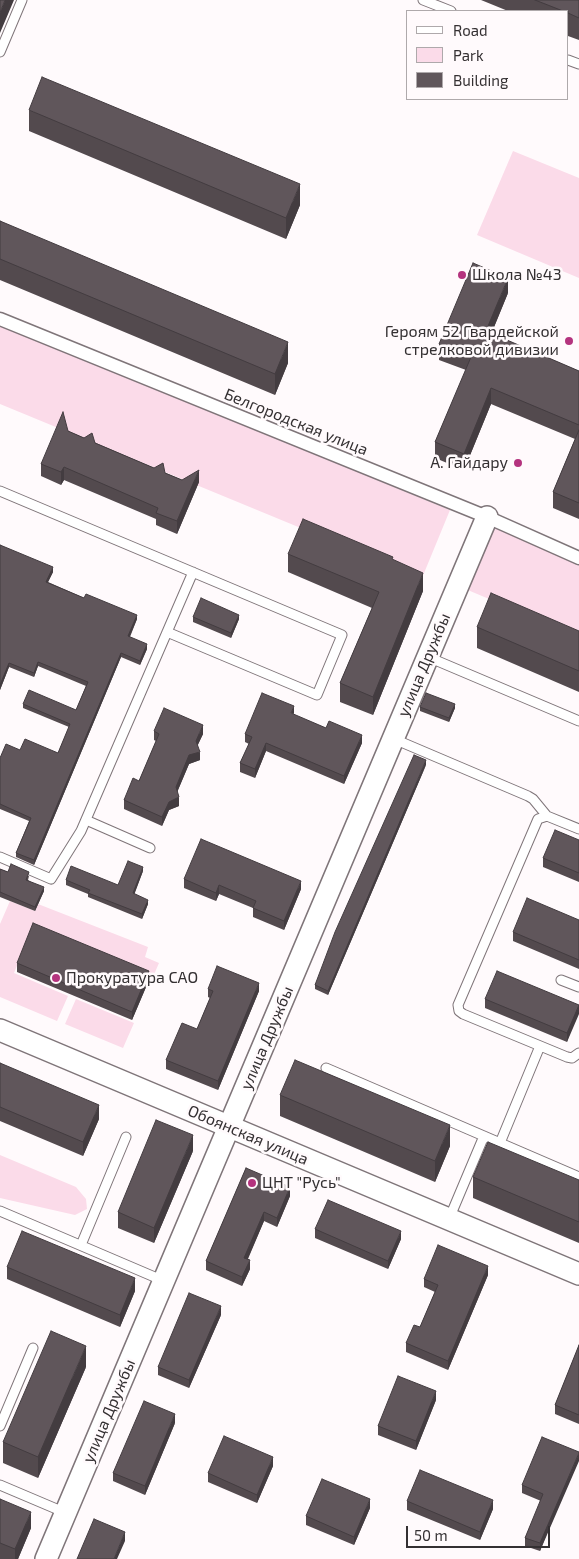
<!DOCTYPE html>
<meta charset="utf-8">
<style>
body{margin:0}
#map{position:relative;width:579px;height:1559px;overflow:hidden;background:#fffafc;font-family:"Exo 2",sans-serif}
canvas{display:block}
.legend{position:absolute;left:406px;top:10px;width:162px;height:90px;box-sizing:border-box;background:#fffafc;border:1px solid #aea9ab;margin:0;padding:6px 9px;list-style:none;font-size:15px;color:#343032}
.legend li{display:flex;align-items:center;gap:10px;height:25px}
.legend b{width:25px;border:1px solid #aea9ab}
.scale{position:absolute;left:406px;top:1526px;width:144px;height:22px;box-sizing:border-box;border:2px solid #343032;border-top:0;padding-left:6px;font-size:15px;line-height:18px;white-space:nowrap;color:#343032;-webkit-text-stroke:4px #fffafc;paint-order:stroke}
</style>
<div id="map">
<canvas width="579" height="1559"></canvas>
<ul class="legend">
<li><b style="height:6px;background:#fff"></b>Road</li>
<li><b style="height:14px;background:#fbdbe9"></b>Park</li>
<li><b style="height:14px;background:#60565b"></b>Building</li>
</ul>
<div class="scale">50 m</div>
</div>
<script>
const ctx = document.querySelector('canvas').getContext('2d');
ctx.lineJoin = 'round';
function fill(path, color) {
  ctx.fillStyle = color;
  ctx.fill(path, 'evenodd');
}
function poly(rows) {
  const path = new Path2D();
  for (const r of rows) {
    path.moveTo(r[0], r[1]);
    for (let i = 2; i < r.length; i += 2) path.lineTo(r[i], r[i + 1]);
  }
  return path;
}
function trace(path, color, width, dash) {
  ctx.strokeStyle = color;
  ctx.lineWidth = width;
  ctx.lineCap = dash ? 'butt' : 'round';
  ctx.setLineDash(dash || []);
  ctx.stroke(path);
}
function drawText(font, color, halo, rows, align = 'center') {
  ctx.font = font + ' "Exo 2",sans-serif';
  ctx.lineWidth = 5;
  ctx.setLineDash([]);
  ctx.textBaseline = 'middle';
  ctx.strokeStyle = halo;
  ctx.fillStyle = color;
  for (const [text, x, y, turn = 0] of rows) {
    ctx.save();
    ctx.translate(x, y);
    ctx.rotate((+turn || 0) * Math.PI / 180);
    ctx.textAlign = isNaN(turn) ? turn : align;
    if (halo) ctx.strokeText(text, 0, 0);
    ctx.fillText(text, 0, 0);
    ctx.restore();
  }
}
fill(poly([
 [513,151,579,178,579,278,477,235],
 [0,324,450,510,422,578,0,404],
 [493,515,579,551,579,637,463,588],
 [10,901,35,911,38,904,148,947,145,957,159,963,152,979,32,929,14,973,68,996,57,1021,0,997,0,924],
 [76,999,134,1023,123,1048,65,1024],
 [0,1155,76,1187,86,1199,87,1209,75,1215,0,1198]
]), '#fbdbe9');
const service = poly([
 [423,0,451,11],
 [0,52,22,0],
 [568,60,579,64],
 [0,491,342,635,317,695,167,632],
 [428,657,579,721],
 [394,739,528,796,533,799,547,816],
 [86,820,150,848],
 [579,829,547,816,538,819,458,1005,459,1011,463,1014,567,1057,572,1058,579,1053],
 [0,857,51,879,81,831,193,572],
 [561,980,579,987],
 [326,1068,579,1177],
 [500,1143,540,1046],
 [0,1211,164,1281],
 [449,1219,484,1136],
 [81,1245,126,1137],
 [0,1426,33,1348],
 [0,1485,66,1513]
]);
const pedestrian = poly([
 [0,319,487,517,579,558]
]);
const tertiary = poly([
 [0,1030,579,1274],
 [46,1559,487,517]
]);
trace(service, '#7f7579', 11);
trace(pedestrian, '#7f7579', 15);
trace(tertiary, '#7f7579', 24);
trace(service, '#fff', 9);
trace(pedestrian, '#fff', 12);
trace(tertiary, '#fff', 21);
fill(poly([
 [481,0,579,0,579,40,568,36,568,11,508,11],
 [29,110,300,205,286,239,29,131],
 [0,221,288,363,275,395,0,280],
 [508,293,491,334,579,371,579,519,553,508,553,492,575,439,491,404,464,470,435,458,435,442,466,370,439,360,439,344],
 [68,431,182,480,199,482,177,534,156,525,156,519,64,480,61,485,41,476,41,464],
 [0,545,53,572,48,582,84,598,137,619,130,637,147,649,140,665,121,657,34,865,16,857,16,853,29,821,0,809,0,758,20,750,58,753,69,727,23,708,23,704,76,710,86,686,38,666,34,677,9,667,0,690],
 [288,554,393,560,423,591,373,715,340,702,340,683,372,608,288,572],
 [193,617,239,619,231,638,193,622],
 [477,627,579,631,579,692,477,648],
 [420,707,455,708,449,722,420,711],
 [294,715,362,743,344,784,266,751,255,778,240,772,240,763,249,744,245,742,245,734],
 [154,731,203,734,197,746,200,760,189,764,177,792,179,806,169,810,162,826,124,809,124,800,139,781,156,741,154,740],
 [426,765,328,995,315,989,315,985],
 [579,840,579,882,543,867,543,858],
 [0,869,8,872,29,876,28,880,44,891,35,911,0,897],
 [143,871,134,894,148,904,142,919,88,897,88,894,66,885,66,880,118,885],
 [184,879,301,889,284,930,253,917,253,908,219,894,216,901,184,888],
 [579,920,579,969,513,941,513,932],
 [17,963,149,980,132,1020,17,972],
 [208,989,259,991,218,1090,166,1069,166,1060,197,1029,210,998,208,997],
 [485,999,579,1005,567,1042,485,1008],
 [0,1063,99,1119,83,1156,0,1121],
 [280,1095,450,1146,435,1182,280,1116],
 [193,1151,154,1243,118,1228,118,1212],
 [246,1168,290,1196,277,1227,264,1221,248,1259,250,1269,242,1286,206,1270,206,1261],
 [473,1177,579,1180,579,1243,473,1198],
 [315,1229,401,1239,388,1269,315,1238],
 [7,1267,135,1291,120,1327,7,1279],
 [488,1275,448,1370,406,1352,406,1343,420,1327,435,1292,424,1287,424,1279],
 [221,1315,189,1388,158,1375,158,1367],
 [579,1345,579,1424,555,1414,555,1405],
 [86,1367,38,1478,3,1463,3,1442],
 [436,1400,416,1450,378,1435,378,1426],
 [175,1423,145,1495,113,1481,113,1473],
 [579,1452,540,1551,525,1546,525,1538,541,1501,522,1493,522,1485],
 [273,1466,257,1503,208,1482,208,1473],
 [0,1499,31,1528,18,1559,0,1559],
 [407,1501,493,1509,480,1540,407,1510],
 [370,1508,354,1545,306,1525,306,1516]
]), '#534a4e');
fill(poly([
 [5,0,14,0,0,33,0,13],
 [300,184,300,205,286,239,286,218],
 [508,278,508,293,486,347,486,331],
 [288,342,288,363,275,395,275,374],
 [491,388,491,404,464,470,464,454],
 [64,467,64,480,61,485,61,472],
 [199,470,199,482,177,534,177,521],
 [53,567,53,572,46,586,46,582],
 [423,573,423,591,373,715,373,697],
 [137,615,137,619,128,640,128,636],
 [239,615,239,619,231,638,231,633],
 [147,644,147,649,140,665,140,661],
 [121,653,121,657,34,865,34,860],
 [38,662,38,666,34,677,34,673],
 [9,663,9,667,0,690,0,685],
 [455,704,455,708,449,722,449,718],
 [294,706,294,714,291,713],
 [203,725,203,734,196,749,196,741],
 [362,735,362,743,344,784,344,776],
 [266,743,266,751,255,778,255,769],
 [200,752,200,760,189,764,176,795,176,787,189,755],
 [426,760,426,765,328,995,328,991],
 [179,797,179,806,169,810,162,826,162,817,169,802],
 [143,867,143,871,133,898,133,893],
 [301,881,301,889,284,930,284,921],
 [219,885,219,894,216,901,216,893],
 [44,887,44,891,35,911,35,907],
 [148,900,148,904,142,919,142,914],
 [149,971,149,980,132,1020,132,1012],
 [259,983,259,991,218,1090,218,1081],
 [579,1005,579,1014,567,1042,567,1033],
 [99,1105,99,1119,83,1156,83,1142],
 [450,1125,450,1146,435,1182,435,1161],
 [193,1135,193,1151,154,1243,154,1228],
 [290,1187,290,1196,277,1227,277,1218],
 [264,1212,264,1221,244,1267,244,1258],
 [401,1231,401,1239,388,1269,388,1261],
 [250,1260,250,1269,242,1286,242,1277],
 [488,1266,488,1275,448,1370,448,1361],
 [135,1278,135,1291,120,1327,120,1315],
 [221,1306,221,1315,189,1388,189,1380],
 [86,1346,86,1367,38,1478,38,1457],
 [436,1391,436,1400,416,1450,416,1441],
 [175,1414,175,1423,145,1495,145,1486],
 [579,1453,579,1461,540,1551,540,1543],
 [273,1457,273,1466,257,1503,257,1495],
 [370,1499,370,1508,354,1545,354,1537],
 [493,1500,493,1509,480,1540,480,1532],
 [31,1512,31,1528,18,1559,15,1559,15,1549],
 [125,1532,125,1541,117,1559,114,1559]
]), '#433c40');
const building = poly([
 [0,0,5,0,0,13,0,0],
 [535,0,579,0,579,18,568,13,568,11,563,11,535,0],
 [42,77,300,184,286,218,29,110,42,77],
 [0,221,288,342,275,374,0,259,0,221],
 [473,263,508,278,486,331,579,371,579,425,491,388,464,454,435,442,471,357,439,344,473,263],
 [63,412,68,431,84,438,92,433,95,443,154,468,163,463,165,473,182,480,199,470,177,521,156,513,158,508,64,467,61,472,41,464,63,412],
 [579,430,579,503,553,492,579,430],
 [303,519,393,557,392,559,423,573,373,697,340,683,379,592,288,554,303,519],
 [0,545,53,567,46,582,84,598,86,594,137,615,128,636,147,644,140,661,121,653,34,860,16,853,31,818,0,804,0,758,6,744,20,750,25,739,58,753,70,724,23,704,29,690,76,710,88,682,38,662,34,673,9,663,0,685,0,545],
 [491,593,579,631,579,671,477,627,491,593],
 [201,598,239,615,231,633,193,617,201,598],
 [262,693,294,706,291,713,326,728,329,721,362,735,344,776,266,743,255,769,240,763,252,737,245,734,262,693],
 [426,693,455,704,449,718,420,707,426,693],
 [164,708,203,725,196,741,200,752,189,755,176,787,179,797,169,802,162,817,124,800,133,778,139,781,159,734,154,731,164,708],
 [414,755,426,760,328,991,315,985,335,932,414,755],
 [555,830,579,840,579,873,543,858,555,830],
 [201,839,301,881,284,921,253,908,256,901,219,885,216,893,184,879,201,839],
 [128,861,143,867,133,893,148,900,142,914,88,893,90,890,66,880,71,866,118,885,128,861],
 [11,864,29,872,26,880,44,887,35,907,0,892,0,869,8,872,11,864],
 [527,898,579,920,579,960,513,932,527,898],
 [33,923,149,971,132,1012,17,963,33,923],
 [217,966,259,983,218,1081,166,1060,182,1023,197,1029,213,991,208,989,217,966],
 [497,971,579,1005,567,1033,485,999,497,971],
 [295,1060,450,1125,435,1161,280,1095,295,1060],
 [0,1063,99,1105,83,1142,0,1107,0,1063],
 [156,1120,193,1135,154,1228,118,1212,156,1120],
 [488,1142,579,1180,579,1222,473,1177,488,1142],
 [246,1168,290,1187,277,1218,264,1212,244,1258,250,1260,242,1277,206,1261,246,1168],
 [328,1200,401,1231,388,1261,315,1229,328,1200],
 [22,1231,135,1278,120,1315,7,1267,22,1231],
 [438,1245,488,1266,448,1361,406,1343,414,1325,420,1327,438,1285,424,1279,438,1245],
 [189,1293,221,1306,189,1380,158,1367,189,1293],
 [51,1331,86,1346,38,1457,3,1442,51,1331],
 [579,1345,579,1415,555,1405,579,1345],
 [398,1376,436,1391,416,1441,378,1426,398,1376],
 [144,1401,175,1414,145,1486,113,1473,144,1401],
 [224,1436,273,1457,257,1495,208,1473,224,1436],
 [542,1437,579,1452,579,1453,540,1543,525,1538,543,1494,522,1485,542,1437],
 [420,1470,493,1500,480,1532,407,1501,420,1470],
 [322,1479,370,1499,354,1537,306,1516,322,1479],
 [0,1499,31,1512,15,1549,0,1543,0,1499],
 [94,1519,125,1532,114,1559,77,1559,94,1519]
]);
fill(building, '#60565b');
trace(building, '#433c40', 1);
for (const [x, y, r, color] of [
 [462,275,5,"#b4337e"],
 [569,341,5,"#b4337e"],
 [518,463,5,"#b4337e"],
 [56,978,5,"#b4337e"],
 [252,1183,5,"#b4337e"]
]) {
  const dot = new Path2D();
  dot.arc(x, y, r, 0, 2 * Math.PI);
  ctx.fillStyle = color;
  ctx.fill(dot);
  trace(dot, '#fffafc', 2);
}
drawText('16px', '#343032', '#fffafc', [
 ["Школа №43",472,275],
 ["Героям 52 Гвардейской",559,332,"right"],
 ["стрелковой дивизии",559,350,"right"],
 ["А. Гайдару",508,463,"right"],
 ["Прокуратура САО",66,978],
 ["ЦНТ \"Русь\"",262,1183]
], 'left');
drawText('16px', '#343032', '#fffafc', [
 ["Белгородская улица",296,422,22],
 ["улица Дружбы",424,665,-67],
 ["улица Дружбы",267,1038,-67],
 ["Обоянская улица",248,1135,23],
 ["улица Дружбы",109,1411,-67]
]);
</script>
